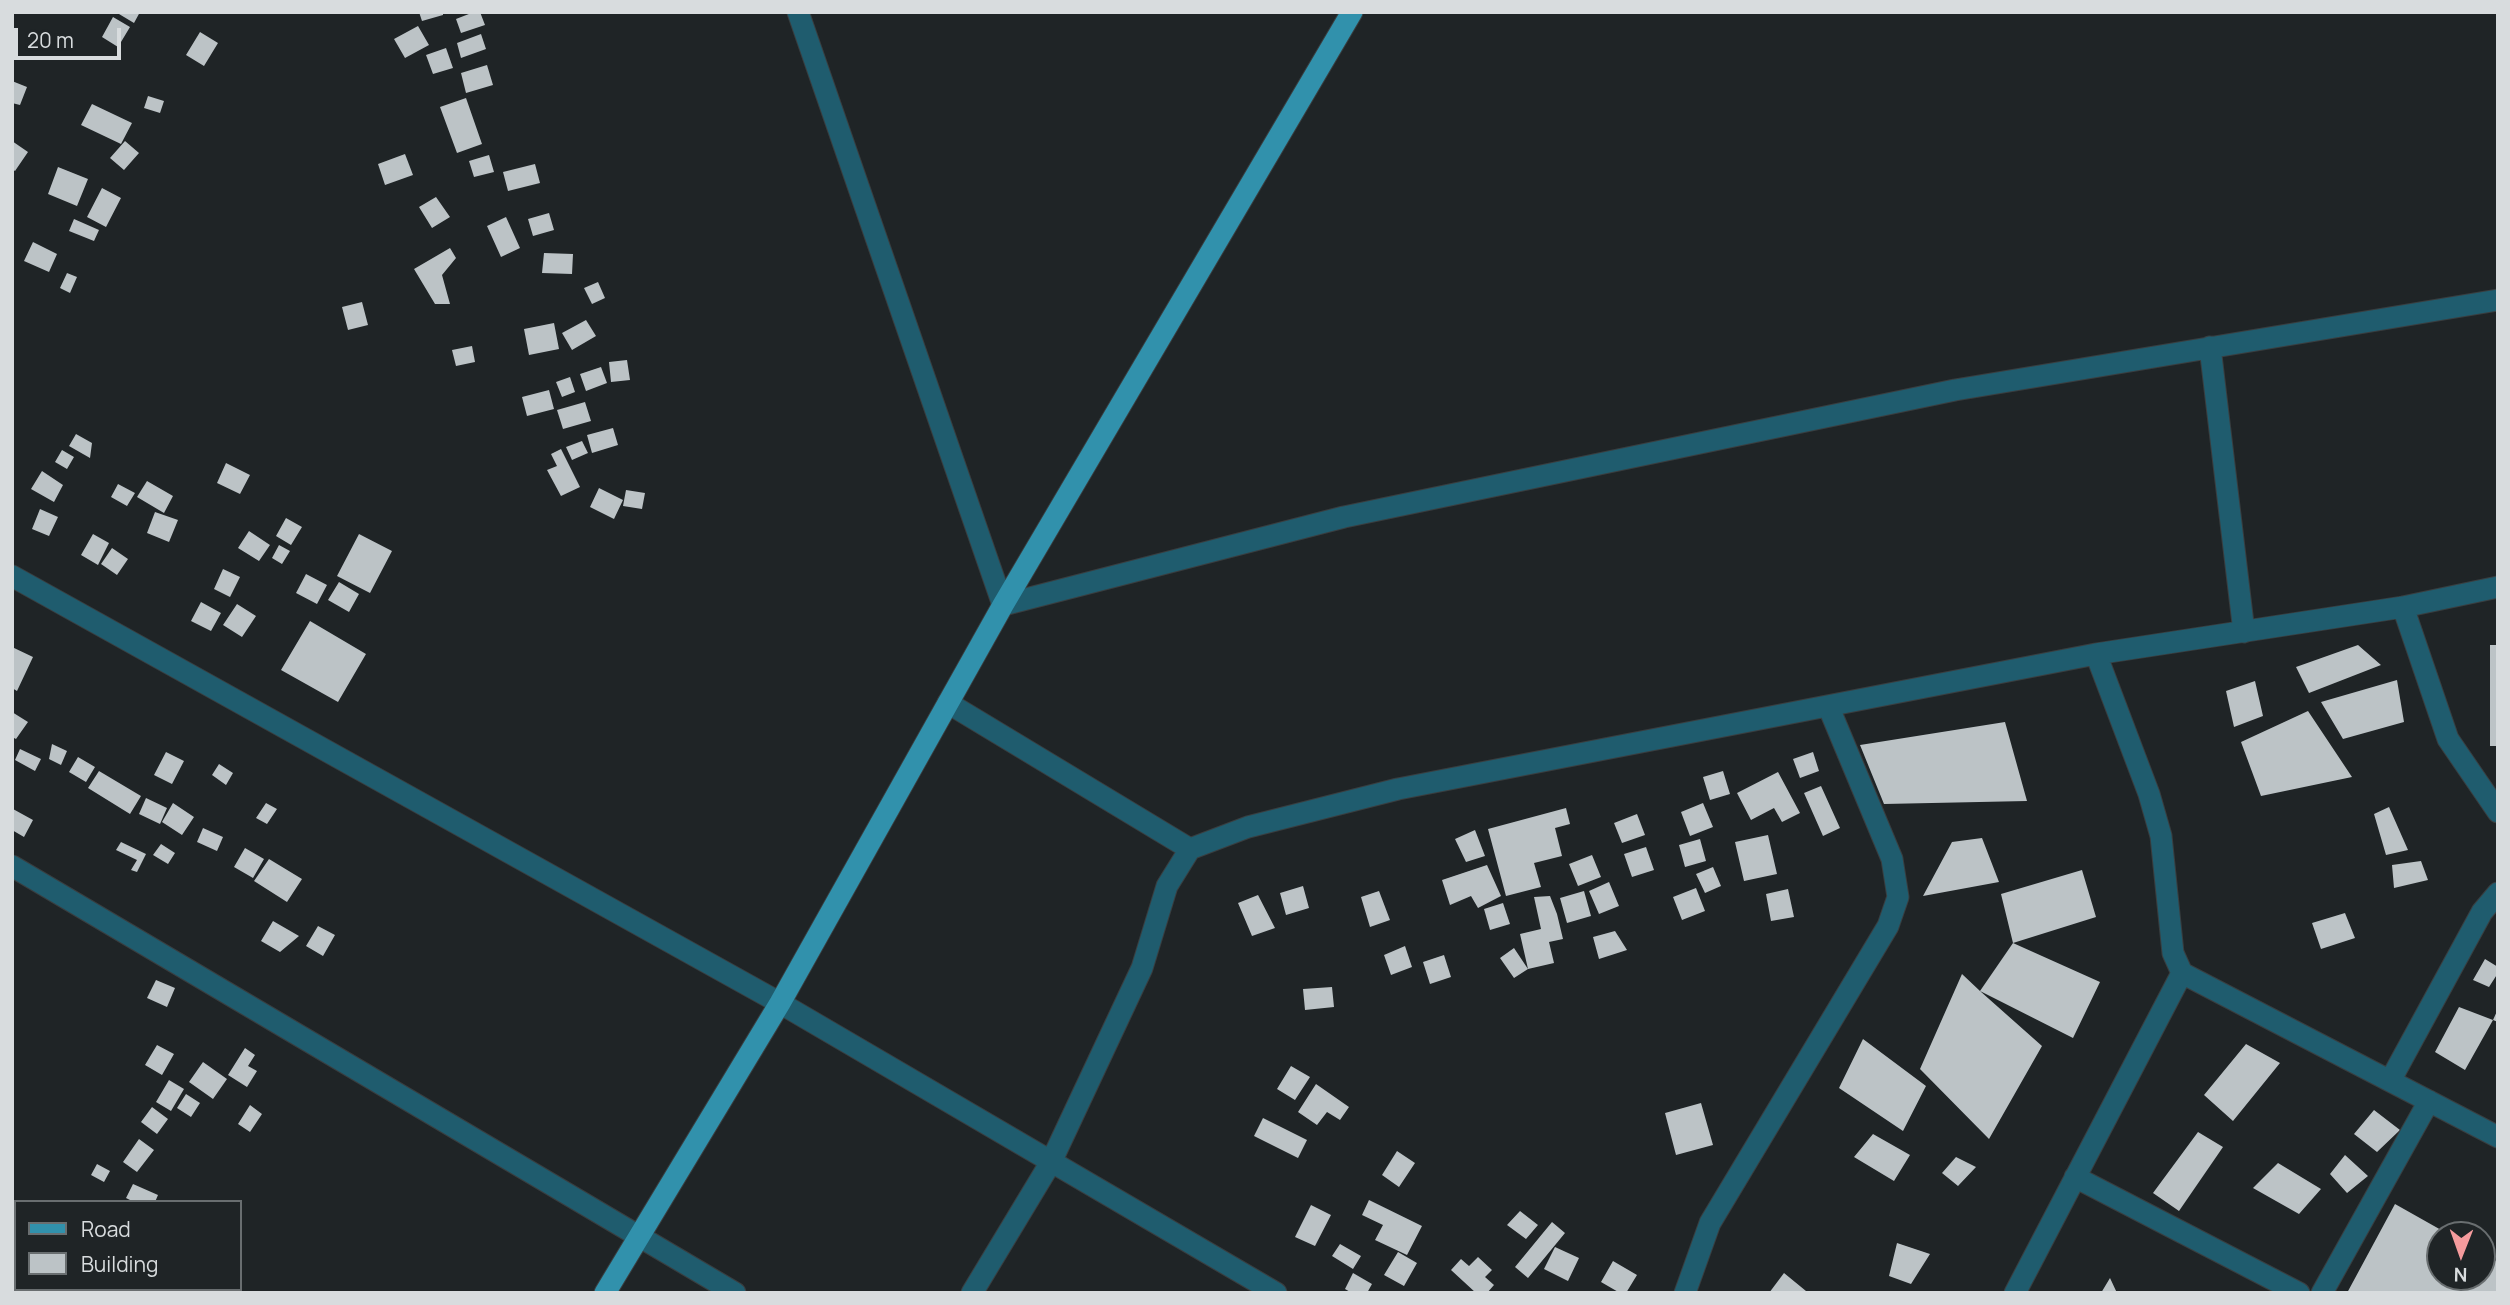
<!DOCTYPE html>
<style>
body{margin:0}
#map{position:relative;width:2510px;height:1305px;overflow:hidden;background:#1f2426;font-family:Manrope,sans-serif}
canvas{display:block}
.frame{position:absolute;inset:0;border:14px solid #d8dcde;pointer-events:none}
.legend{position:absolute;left:14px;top:1200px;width:228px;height:91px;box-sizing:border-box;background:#1f2426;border:2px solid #696e70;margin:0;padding:9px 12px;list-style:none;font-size:21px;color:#d8dcde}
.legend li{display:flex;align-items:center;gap:14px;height:35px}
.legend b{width:35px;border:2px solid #696e70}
.north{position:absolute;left:2426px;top:1221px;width:70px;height:70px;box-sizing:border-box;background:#1f2426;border:2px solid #696e70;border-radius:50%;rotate:181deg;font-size:19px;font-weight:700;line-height:28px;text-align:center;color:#d8dcde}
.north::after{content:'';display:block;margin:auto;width:24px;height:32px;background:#f59b9d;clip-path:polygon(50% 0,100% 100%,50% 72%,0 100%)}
.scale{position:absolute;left:14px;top:28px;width:107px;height:32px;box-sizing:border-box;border:4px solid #d8dcde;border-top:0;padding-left:9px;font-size:21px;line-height:24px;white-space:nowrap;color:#d8dcde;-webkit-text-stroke:5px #1f2426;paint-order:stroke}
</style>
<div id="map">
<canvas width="2510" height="1305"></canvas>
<div class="frame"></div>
<ul class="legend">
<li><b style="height:9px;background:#3191ac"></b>Road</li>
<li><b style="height:19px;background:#bcc3c6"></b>Building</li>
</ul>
<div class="north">N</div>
<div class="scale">20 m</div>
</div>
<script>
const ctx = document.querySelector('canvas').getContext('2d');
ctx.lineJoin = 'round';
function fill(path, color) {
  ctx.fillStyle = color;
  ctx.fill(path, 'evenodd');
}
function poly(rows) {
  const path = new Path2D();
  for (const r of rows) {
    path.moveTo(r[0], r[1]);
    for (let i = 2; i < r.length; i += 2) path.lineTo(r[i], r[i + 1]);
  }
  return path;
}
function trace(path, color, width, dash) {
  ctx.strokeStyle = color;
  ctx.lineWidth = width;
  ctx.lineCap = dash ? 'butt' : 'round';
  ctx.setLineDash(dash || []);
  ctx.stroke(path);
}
fill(poly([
 [120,12,140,12,134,23,119,14],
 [419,12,443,12,443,15,422,21],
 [474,12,480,12,485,25,461,33,456,19],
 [113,17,130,27,118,47,102,37],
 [418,26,429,45,405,58,394,39],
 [200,32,218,43,204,66,186,55],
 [481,34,486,49,461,58,457,43],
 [446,48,453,68,433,74,426,55],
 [487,65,493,85,466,93,461,73],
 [12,81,27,87,20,105,12,103],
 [148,96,164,101,160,113,144,108],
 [466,98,482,144,457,153,440,107],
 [92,104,132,123,121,144,81,125],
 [12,141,28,152,15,171,12,169],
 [125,141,139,153,124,170,110,158],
 [405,154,413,175,385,185,378,164],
 [489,155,494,172,474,177,469,161],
 [535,164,540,183,508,191,503,172],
 [58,167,88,179,77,206,48,194],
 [102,188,121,198,106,227,87,217],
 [436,197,450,217,432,228,419,207],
 [549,213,554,230,533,236,528,219],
 [506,217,520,248,501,257,487,226],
 [74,219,99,230,94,241,69,231],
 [33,242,57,254,49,272,24,261],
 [450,248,456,258,442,275,450,304,435,304,414,269],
 [544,253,573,254,572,274,542,273],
 [67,273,77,277,70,293,60,288],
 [598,282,605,298,592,304,584,288],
 [362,302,368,325,348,330,342,307],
 [586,320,596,336,572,350,562,333],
 [554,323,559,349,529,355,524,329],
 [472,346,475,362,456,366,452,350],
 [627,360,630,380,611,382,609,362],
 [601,367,607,383,586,391,580,374],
 [570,377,575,392,562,397,556,382],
 [549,390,554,409,527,416,522,397],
 [585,402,591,421,563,429,557,410],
 [613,428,618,445,592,453,587,435],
 [76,434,92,443,90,458,69,446],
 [582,441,588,453,572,460,566,447],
 [561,449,580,487,561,496,547,470,557,466,551,454],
 [62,450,74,457,67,469,55,462],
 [226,463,250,475,240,494,217,483],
 [42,471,63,485,54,502,31,489],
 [147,481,173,496,164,513,137,497],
 [118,484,135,493,127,506,111,497],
 [599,488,623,500,614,519,590,507],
 [626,490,645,493,642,509,623,506],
 [40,509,58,517,49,536,32,529],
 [155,512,178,520,169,542,147,533],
 [286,518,302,527,291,545,276,536],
 [249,531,270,545,259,561,238,548],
 [93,534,109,543,98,565,81,555],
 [359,534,392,551,370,593,337,576],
 [279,545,290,551,282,564,272,558],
 [112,548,128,559,117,575,101,564],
 [223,569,240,577,230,597,214,589],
 [306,574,327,585,317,604,296,593],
 [339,582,359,594,349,612,328,600],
 [201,602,221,613,211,631,191,621],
 [237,604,256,616,242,637,223,625],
 [310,621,366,654,338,702,281,670],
 [2358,645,2381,665,2309,693,2296,667],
 [2490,645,2498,645,2498,746,2490,746],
 [12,647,33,657,17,691,12,688],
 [2397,680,2404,722,2343,739,2321,702],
 [2255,681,2263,716,2234,727,2226,691],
 [2308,711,2352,777,2261,796,2241,742],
 [12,712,28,722,16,739,12,737],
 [2005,722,2027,801,1884,804,1860,745],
 [52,744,67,751,61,765,49,759],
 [20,749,41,759,35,771,15,760],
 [166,752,184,761,172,784,154,775],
 [1813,752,1819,771,1800,778,1793,759],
 [78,757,95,767,86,782,69,772],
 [219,764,233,773,226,785,212,775],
 [99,771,141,796,130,814,88,788],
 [1723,771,1730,794,1710,800,1703,777],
 [1778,772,1800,813,1782,822,1774,808,1751,820,1737,793],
 [1821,786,1840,828,1823,836,1804,793],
 [146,798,167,808,160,824,139,814],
 [173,803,194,817,182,835,162,822],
 [266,803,277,809,267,824,256,818],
 [1703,803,1713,827,1690,836,1681,812],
 [2389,807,2408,850,2386,855,2374,814],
 [1566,808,1570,824,1555,828,1562,856,1534,863,1541,887,1506,896,1488,829],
 [13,809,33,820,24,837,12,830],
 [1637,814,1645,835,1622,843,1614,823],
 [203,828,223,837,217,851,197,842],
 [1475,830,1485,856,1466,862,1455,839],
 [1768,835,1777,874,1744,881,1735,842],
 [1982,838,1999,882,1923,896,1952,842],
 [1700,839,1706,861,1685,867,1679,845],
 [121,842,146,854,137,872,131,870,137,860,116,850],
 [161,844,175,853,168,864,153,855],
 [1646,847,1654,870,1632,877,1624,854],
 [245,848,264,859,253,878,234,867],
 [1592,855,1601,877,1578,886,1569,864],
 [269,859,302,879,287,902,254,881],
 [2421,861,2428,880,2394,888,2392,865],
 [1487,865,1501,896,1478,908,1471,896,1450,905,1442,880],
 [1713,867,1721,886,1705,893,1696,874],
 [2082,870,2096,917,2013,943,2100,982,2073,1038,1980,991,2042,1046,1989,1139,1920,1069,1962,974,1980,991,2013,943,2001,894],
 [1609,882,1619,906,1599,914,1589,891],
 [1303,886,1309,908,1286,915,1280,893],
 [1696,888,1705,911,1682,920,1673,897],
 [1788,889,1794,917,1771,921,1766,894],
 [1379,891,1390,920,1370,927,1361,897],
 [1584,891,1591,916,1567,923,1560,898],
 [1258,895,1275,928,1252,936,1238,903],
 [1550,896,1557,914,1563,939,1549,942,1554,963,1528,969,1514,978,1500,958,1514,948,1528,969,1520,934,1541,929,1534,897],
 [1503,903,1510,924,1490,930,1484,909],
 [2345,913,2355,938,2321,949,2312,923],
 [273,921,299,936,280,952,261,941],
 [318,926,335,935,323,956,306,946],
 [1615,931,1627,950,1599,959,1593,937],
 [1405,946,1412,967,1391,975,1384,955],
 [1444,955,1451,977,1430,984,1423,962],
 [2485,959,2498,967,2498,973,2489,987,2473,980],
 [156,980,175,988,167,1007,147,998],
 [1332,987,1334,1007,1305,1010,1303,989],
 [2459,1007,2493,1020,2498,1009,2498,1022,2493,1020,2465,1070,2435,1052],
 [1863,1039,1926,1086,1903,1131,1839,1088],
 [2246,1044,2280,1063,2233,1121,2204,1095],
 [157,1045,174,1054,162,1075,145,1065],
 [245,1048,255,1055,248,1066,257,1071,247,1087,228,1075],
 [203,1062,227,1079,213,1099,189,1082],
 [1291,1066,1310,1077,1295,1100,1277,1089],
 [169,1080,184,1089,171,1111,156,1102],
 [1316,1084,1349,1107,1340,1120,1327,1112,1317,1125,1298,1112],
 [186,1094,200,1103,191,1117,177,1108],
 [1701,1103,1713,1145,1676,1155,1665,1113],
 [250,1105,262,1114,250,1132,238,1124],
 [152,1107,168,1119,157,1134,141,1122],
 [2374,1110,2400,1130,2377,1152,2354,1134],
 [1263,1118,1307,1140,1298,1158,1254,1136],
 [2198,1132,2223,1147,2179,1211,2153,1193],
 [1873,1134,1910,1155,1894,1181,1854,1157],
 [139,1139,154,1150,137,1172,123,1162],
 [1397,1151,1415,1163,1399,1187,1382,1175],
 [2345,1155,2368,1176,2347,1193,2330,1174],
 [1956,1157,1976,1167,1958,1186,1942,1173],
 [2278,1163,2321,1189,2299,1214,2253,1188],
 [97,1164,110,1171,104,1182,91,1175],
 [133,1184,158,1195,155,1202,134,1202,126,1198],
 [1369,1200,1422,1226,1407,1255,1375,1240,1383,1225,1362,1215],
 [2395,1204,2450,1235,2440,1235,2440,1277,2482,1277,2482,1253,2498,1262,2498,1293,2347,1293],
 [1311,1205,1331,1215,1315,1246,1295,1237],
 [1520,1211,1538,1225,1526,1239,1507,1225],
 [1552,1222,1565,1233,1528,1278,1515,1267],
 [1897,1243,1930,1254,1911,1284,1889,1276],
 [1340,1244,1361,1256,1353,1269,1332,1256],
 [1555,1247,1579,1258,1568,1281,1544,1269],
 [1398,1252,1417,1263,1404,1286,1384,1275],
 [1478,1257,1492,1270,1485,1277,1494,1285,1487,1293,1476,1293,1451,1270,1461,1259,1469,1266],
 [1613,1261,1637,1275,1626,1293,1620,1293,1601,1282],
 [1353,1273,1372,1284,1367,1293,1352,1293,1345,1289],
 [1784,1273,1806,1291,1804,1293,1769,1293],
 [2110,1278,2117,1293,2101,1293]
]), '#bcc3c6');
const minor = poly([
 [798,12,1003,605,1344,517,1955,390,2498,300],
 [2210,347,2244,632],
 [12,576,780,1003,1276,1293],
 [2403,607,2448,739,2498,812],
 [2096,654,2403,607,2498,587],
 [948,703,1190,849],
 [12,866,735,1293],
 [2390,1081,2482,912,2498,893],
 [2075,1177,2299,1293],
 [12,1239,16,1241],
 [91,1289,97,1293],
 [972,1293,1051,1162,1142,968,1167,886,1190,849,1248,827,1398,789,2096,654,2149,794,2161,836,2173,953,2182,973,2498,1137],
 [1685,1293,1710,1223,1888,926,1898,897,1892,859,1829,708],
 [2015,1293,2182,973],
 [2322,1293,2429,1101]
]);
const major = poly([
 [605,1293,780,1003,1003,605,1352,12]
]);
trace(minor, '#393e40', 23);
trace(major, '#393e40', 23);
trace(minor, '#1f5c6e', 21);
trace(major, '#3191ac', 21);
</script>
